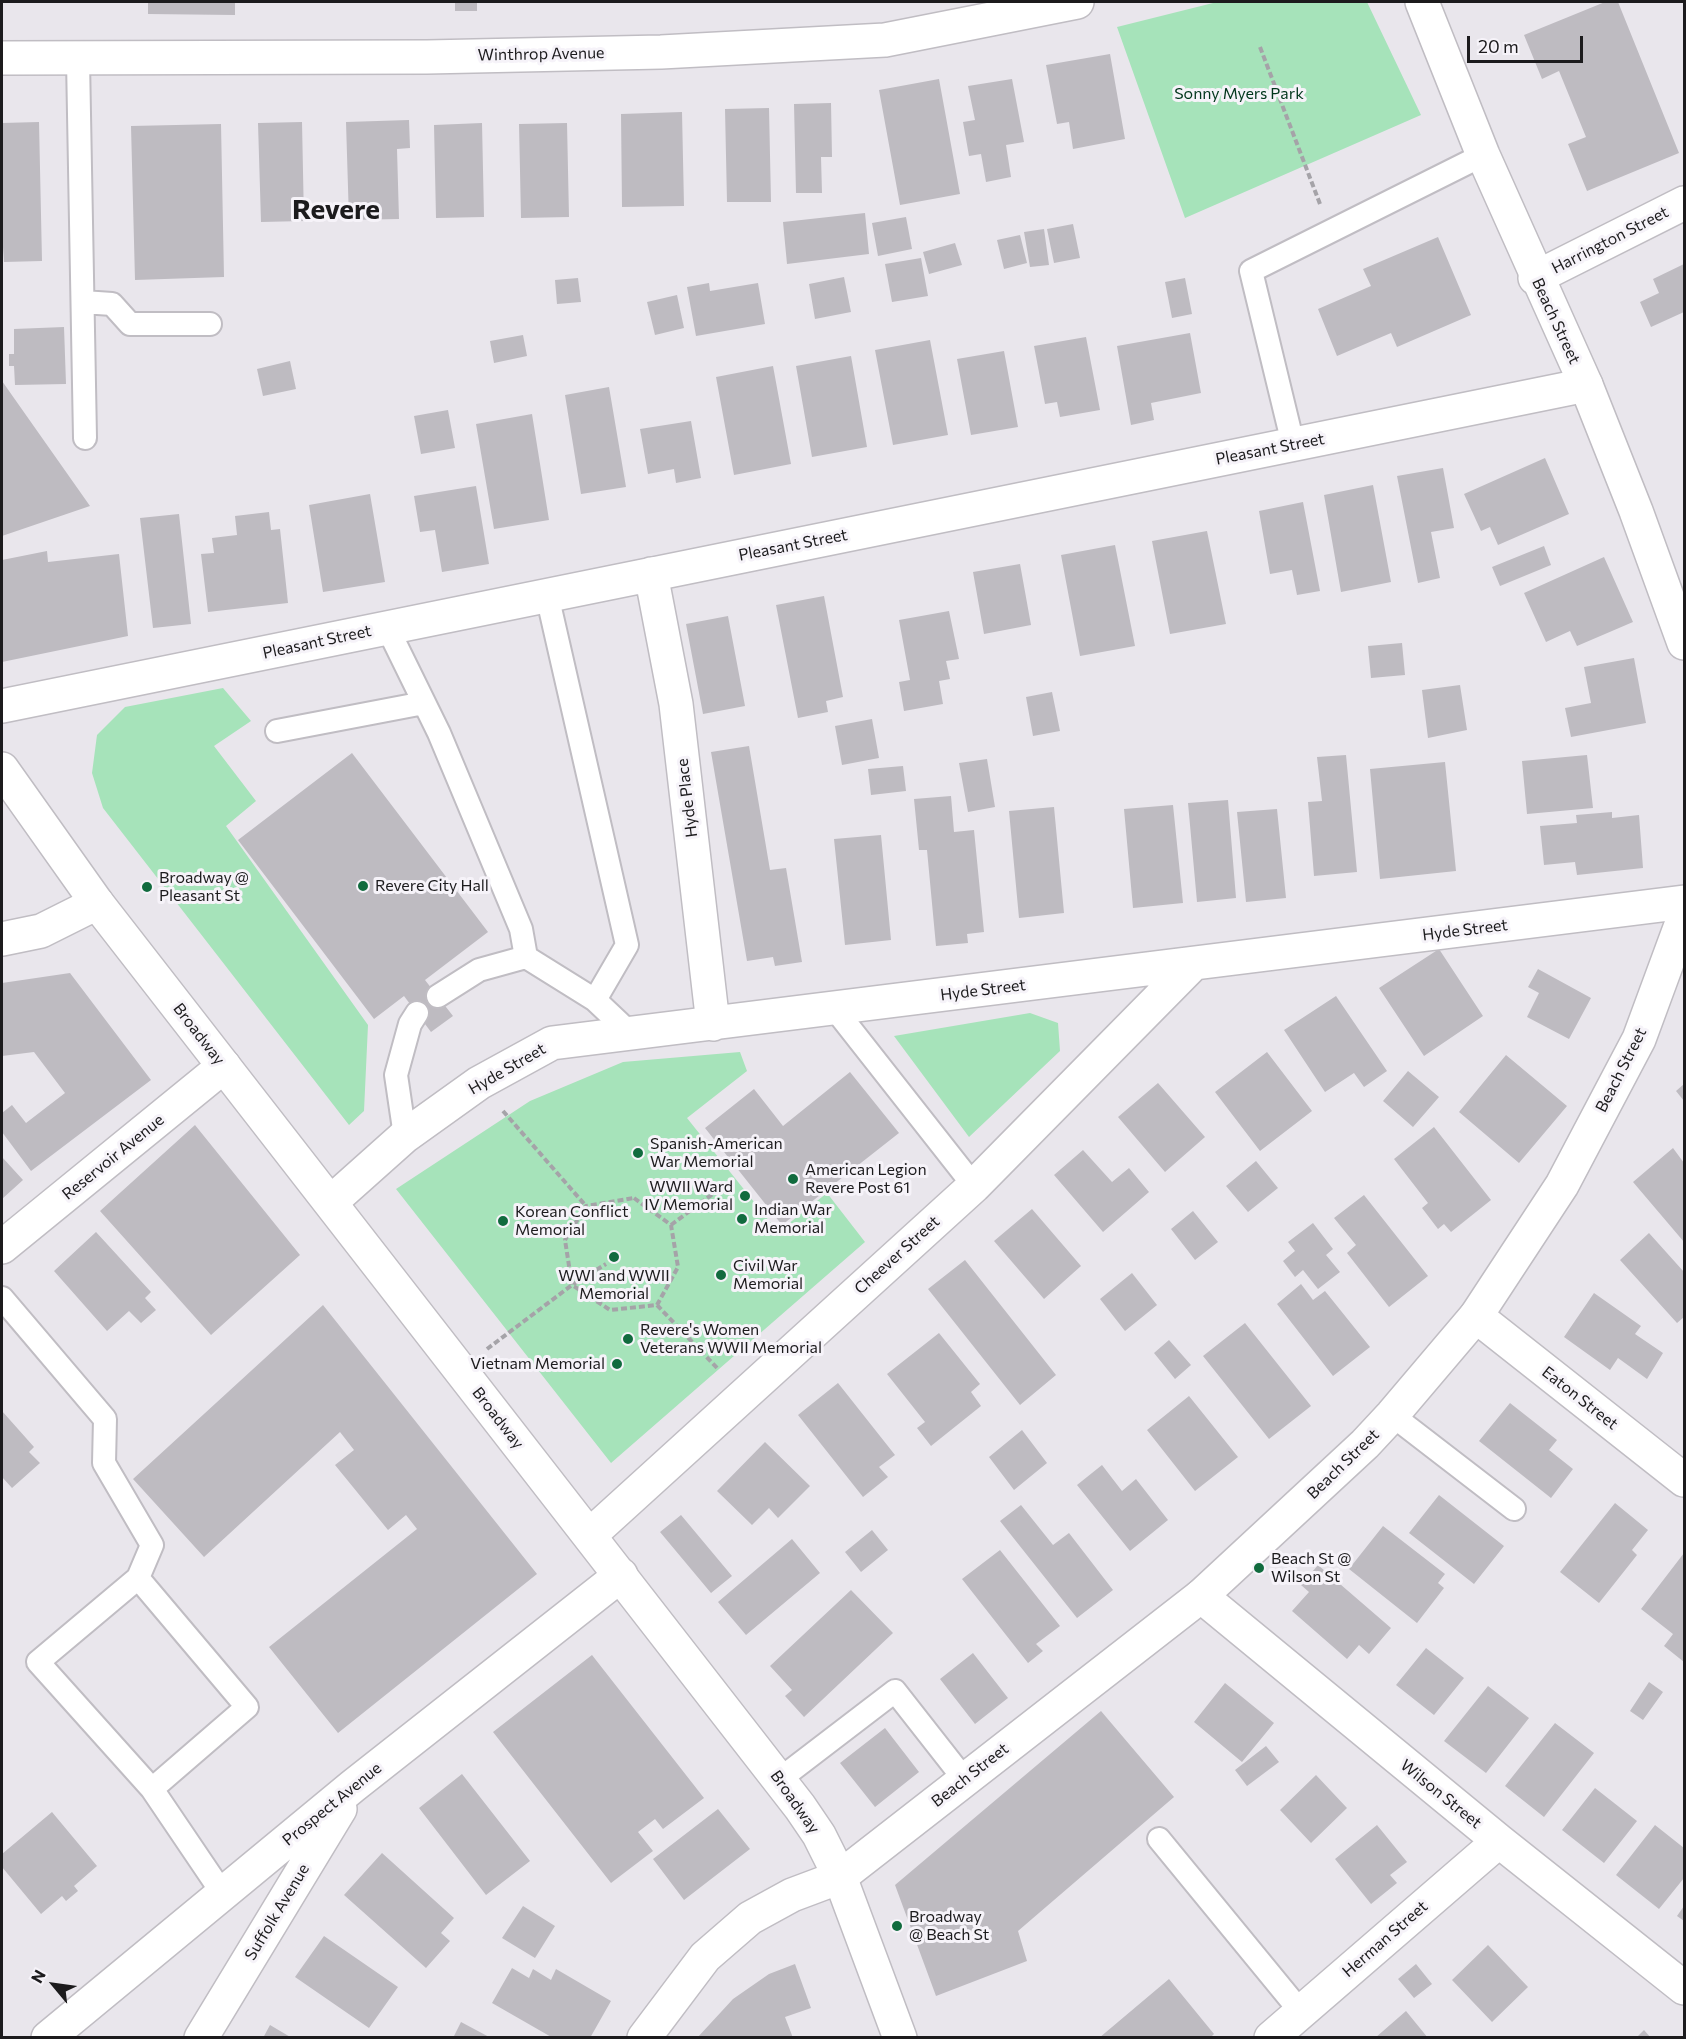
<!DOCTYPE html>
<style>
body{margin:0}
#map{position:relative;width:1686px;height:2039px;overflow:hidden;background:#e9e6ec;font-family:Commissioner,sans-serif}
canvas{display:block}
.frame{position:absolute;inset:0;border:3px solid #1c1b1d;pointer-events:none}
.north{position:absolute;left:24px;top:1955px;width:60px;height:60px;-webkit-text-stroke:4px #f6f3f9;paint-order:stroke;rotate:299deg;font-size:16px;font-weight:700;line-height:24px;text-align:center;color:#1c1b1d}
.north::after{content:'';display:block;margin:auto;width:21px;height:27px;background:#1c1b1d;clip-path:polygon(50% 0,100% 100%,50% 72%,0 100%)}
.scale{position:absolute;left:1467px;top:36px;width:116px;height:27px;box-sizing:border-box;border:3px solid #1c1b1d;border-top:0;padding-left:8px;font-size:18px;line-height:21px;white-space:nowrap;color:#1c1b1d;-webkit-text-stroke:4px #f6f3f9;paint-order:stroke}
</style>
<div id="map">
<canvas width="1686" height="2039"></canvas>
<div class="frame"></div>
<div class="north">N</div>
<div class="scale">20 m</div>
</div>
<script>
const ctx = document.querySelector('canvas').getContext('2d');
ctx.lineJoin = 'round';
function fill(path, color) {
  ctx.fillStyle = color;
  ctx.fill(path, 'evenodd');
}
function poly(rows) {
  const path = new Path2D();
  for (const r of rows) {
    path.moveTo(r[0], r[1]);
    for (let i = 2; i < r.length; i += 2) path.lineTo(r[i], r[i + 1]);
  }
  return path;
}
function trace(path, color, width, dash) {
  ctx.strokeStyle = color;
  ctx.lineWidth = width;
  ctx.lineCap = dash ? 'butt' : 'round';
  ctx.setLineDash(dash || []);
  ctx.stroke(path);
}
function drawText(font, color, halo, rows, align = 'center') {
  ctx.font = font + ' Commissioner,sans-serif';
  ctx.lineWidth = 6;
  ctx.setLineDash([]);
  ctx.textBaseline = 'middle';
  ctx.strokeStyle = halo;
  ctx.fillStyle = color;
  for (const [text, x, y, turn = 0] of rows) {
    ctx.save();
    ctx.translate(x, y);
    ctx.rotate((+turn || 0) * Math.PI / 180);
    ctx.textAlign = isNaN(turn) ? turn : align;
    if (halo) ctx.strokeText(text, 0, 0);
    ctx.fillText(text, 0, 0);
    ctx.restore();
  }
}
fill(poly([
 [1217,2,1367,2,1421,115,1185,218,1117,27],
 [223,688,251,721,214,746,256,801,226,826,368,1025,364,1111,349,1125,103,808,92,773,97,735,125,707],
 [1030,1013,1058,1023,1060,1051,969,1137,894,1036],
 [740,1052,747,1071,687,1118,778,1232,827,1193,865,1242,611,1463,396,1189,530,1101,623,1062]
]), '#a6e3ba');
fill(poly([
 [148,2,235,2,235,15,148,14],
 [455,2,477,2,477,11,455,11],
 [1605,2,1618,2,1679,153,1587,191,1568,144,1586,137,1559,71,1542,79,1524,35],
 [1110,54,1125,139,1073,149,1069,122,1057,124,1046,65],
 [939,79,960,194,900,205,879,90],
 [1012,79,1024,142,1006,145,1011,177,986,182,981,154,969,156,963,122,975,120,968,86],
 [831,103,832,157,821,157,822,193,796,193,794,104],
 [769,108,771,202,727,202,725,109],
 [682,112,684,206,622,207,621,114],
 [409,120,410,148,397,149,399,219,349,220,346,122],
 [39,122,42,261,4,262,2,232,2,123],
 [302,122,304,221,261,222,258,123],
 [482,123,484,217,436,218,434,125],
 [567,123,569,217,521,218,519,124],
 [221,124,224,277,135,280,131,126],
 [865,213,869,254,787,264,783,222],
 [906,217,912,249,878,256,872,223],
 [1073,224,1080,258,1054,263,1047,229],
 [1044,229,1049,265,1030,267,1024,232],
 [1020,235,1027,263,1004,269,997,240],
 [1438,237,1471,315,1397,347,1391,333,1337,356,1318,309,1371,286,1363,269],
 [955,243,962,265,929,274,923,252],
 [921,258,928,296,892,302,885,264],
 [1684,264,1684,312,1651,327,1640,302,1659,293,1653,279],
 [844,277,851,312,815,319,809,284],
 [578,278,581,302,557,304,555,280],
 [1185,278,1192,314,1172,318,1165,282],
 [709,283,710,291,758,283,765,324,696,336,687,287],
 [677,295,684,328,655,335,647,302],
 [64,327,66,384,15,385,14,366,9,366,9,354,14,354,14,329],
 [1190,333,1201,393,1151,403,1154,420,1131,425,1117,346],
 [523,335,527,356,494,363,490,341],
 [1086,337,1100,410,1060,417,1057,402,1045,404,1034,346],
 [930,340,948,435,893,445,875,350],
 [1004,351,1018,427,971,435,957,359],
 [851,356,867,447,812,457,796,366],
 [290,361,296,389,263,396,257,369],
 [773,366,791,464,734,475,716,377],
 [2,381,90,506,2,536],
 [609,387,626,487,581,494,565,395],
 [448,410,455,448,421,454,414,416],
 [532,414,549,520,494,529,476,424],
 [691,421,701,478,676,483,674,469,648,474,640,429],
 [1545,458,1569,514,1498,545,1490,527,1481,531,1464,494],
 [1443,468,1454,528,1431,532,1440,578,1418,583,1397,476],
 [1373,485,1391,582,1341,592,1324,495],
 [476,486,489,564,442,572,435,530,420,532,414,496],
 [370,494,385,582,323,592,309,505],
 [1303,502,1320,591,1297,595,1292,570,1270,574,1259,511],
 [269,512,271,530,280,529,288,603,208,612,201,554,214,553,212,538,237,535,235,516],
 [179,514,191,624,153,628,140,518],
 [1207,531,1226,624,1170,634,1152,541],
 [1115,545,1135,646,1080,656,1061,555],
 [1544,546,1551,565,1500,586,1492,567],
 [47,551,48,562,119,554,128,636,2,662,2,560],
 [1604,557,1633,622,1577,646,1570,631,1546,642,1524,593],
 [1020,564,1031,625,984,634,973,572],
 [824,596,843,697,826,701,828,712,798,718,776,605],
 [949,611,959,659,946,661,950,679,939,681,943,704,904,711,899,682,910,680,899,620],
 [728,616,745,706,703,714,686,624],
 [1402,643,1405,675,1371,678,1368,646],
 [1634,658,1646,723,1571,737,1565,708,1591,703,1584,667],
 [1460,685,1467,730,1428,738,1422,690],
 [1052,692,1060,731,1033,736,1026,697],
 [872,719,879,758,842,765,835,726],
 [749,746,770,870,786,868,802,962,775,966,773,957,747,961,711,752],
 [352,753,488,932,425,980,453,1016,431,1032,404,996,374,1019,238,840],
 [1346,755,1357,872,1314,876,1308,802,1322,801,1317,757],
 [1587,755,1593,808,1527,814,1522,761],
 [987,759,995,807,968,812,959,763],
 [1445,762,1456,871,1380,879,1370,769],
 [903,766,906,791,871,795,868,769],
 [951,796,954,832,974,830,984,932,967,934,968,943,936,946,927,850,919,850,914,799],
 [1228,800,1236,898,1197,902,1188,803],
 [1173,805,1183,903,1133,908,1124,809],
 [1054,807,1064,913,1019,918,1009,811],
 [1277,809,1286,898,1246,902,1237,812],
 [1612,812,1612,818,1639,815,1643,868,1577,875,1575,862,1544,865,1540,826,1577,823,1576,815],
 [881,835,891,940,845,945,834,839],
 [1439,949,1483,1016,1424,1056,1379,988],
 [1538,969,1591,998,1569,1039,1527,1017,1539,993,1528,987],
 [70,973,151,1080,31,1171,2,1132,2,1113,12,1105,26,1123,65,1093,34,1052,2,1056,2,983],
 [1336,996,1387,1071,1364,1087,1354,1073,1325,1092,1284,1030],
 [1267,1052,1312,1111,1260,1151,1215,1092],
 [1506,1055,1567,1106,1519,1163,1459,1112],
 [1408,1071,1439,1097,1413,1127,1383,1101],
 [850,1072,899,1133,782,1225,705,1128,754,1089,783,1126],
 [1158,1083,1205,1137,1165,1172,1118,1117],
 [1684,1084,1684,1101,1676,1091],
 [195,1125,300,1255,211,1335,100,1211],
 [1434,1127,1491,1200,1451,1232,1444,1224,1438,1229,1422,1208,1428,1203,1394,1159],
 [1673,1148,1684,1163,1684,1242,1633,1182],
 [1083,1150,1112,1182,1129,1168,1149,1192,1103,1232,1054,1175],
 [2,1157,23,1180,2,1199],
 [1256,1161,1278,1188,1248,1212,1226,1186],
 [1364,1195,1428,1276,1389,1307,1347,1253,1356,1245,1334,1218],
 [1032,1209,1081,1266,1044,1299,994,1241],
 [1193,1211,1218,1242,1195,1260,1171,1229],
 [1313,1223,1333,1249,1326,1255,1340,1272,1318,1289,1303,1270,1295,1277,1283,1261,1295,1251,1288,1242],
 [96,1232,151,1292,145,1298,156,1310,141,1323,129,1311,107,1331,54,1271],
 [1649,1233,1684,1272,1684,1317,1677,1323,1620,1260],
 [965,1260,1056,1375,1020,1405,928,1289],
 [1132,1273,1157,1305,1125,1331,1100,1299],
 [1301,1284,1313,1300,1325,1291,1370,1347,1333,1376,1277,1304],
 [1594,1293,1641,1326,1635,1334,1663,1353,1647,1379,1618,1358,1610,1370,1564,1337],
 [323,1305,537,1574,338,1733,269,1647,417,1529,406,1515,388,1530,335,1465,354,1450,340,1432,204,1557,133,1479],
 [1245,1323,1311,1406,1269,1439,1203,1356],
 [939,1333,980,1384,971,1392,981,1406,931,1446,917,1428,925,1422,887,1374],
 [1169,1340,1191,1365,1175,1379,1154,1353],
 [838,1383,895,1455,879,1467,888,1477,863,1497,798,1415],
 [1189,1396,1238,1457,1195,1491,1147,1430],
 [1510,1403,1557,1440,1549,1450,1573,1469,1551,1498,1479,1441],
 [2,1411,34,1447,29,1452,40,1463,12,1488,2,1477],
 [1022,1430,1047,1463,1014,1490,989,1457],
 [765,1442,810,1486,778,1518,769,1508,752,1525,717,1491],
 [1102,1465,1122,1491,1136,1479,1168,1520,1130,1551,1077,1485],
 [1439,1495,1504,1546,1474,1584,1409,1533],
 [1615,1503,1648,1530,1632,1550,1637,1555,1599,1603,1560,1572],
 [1021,1505,1053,1545,1069,1533,1113,1590,1077,1618,1000,1521],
 [681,1515,732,1576,711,1593,660,1532],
 [1383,1526,1445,1574,1438,1583,1444,1588,1417,1623,1349,1569],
 [872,1530,888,1550,861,1572,845,1552],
 [792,1539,820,1573,746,1635,718,1602],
 [1000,1550,1060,1626,1036,1644,1043,1651,1028,1663,962,1579],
 [1684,1553,1684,1662,1664,1646,1673,1634,1641,1609],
 [1318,1565,1391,1628,1369,1654,1359,1645,1347,1659,1292,1611,1309,1592,1301,1585],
 [851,1590,893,1633,804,1717,785,1696,792,1690,770,1666],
 [1426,1648,1464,1678,1434,1715,1396,1685],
 [973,1653,1008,1698,975,1724,940,1679],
 [592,1655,704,1798,663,1829,655,1819,638,1832,653,1851,611,1883,493,1732],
 [1649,1682,1663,1692,1643,1720,1630,1711],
 [1225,1683,1274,1723,1242,1762,1194,1722],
 [1488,1686,1529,1718,1486,1773,1444,1741],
 [1101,1711,1174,1797,1018,1931,1027,1961,936,1996,895,1885],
 [1555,1723,1594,1753,1544,1817,1505,1786],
 [885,1728,919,1772,875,1807,840,1763],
 [1266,1746,1279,1762,1247,1786,1235,1770],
 [462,1774,530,1861,486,1895,419,1808],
 [1316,1775,1347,1808,1311,1843,1280,1810],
 [1595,1788,1637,1821,1604,1863,1562,1830],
 [718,1809,750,1849,684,1900,653,1859],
 [52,1812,97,1866,74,1886,78,1891,66,1901,62,1896,41,1914,2,1867,2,1854],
 [1377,1825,1407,1862,1390,1875,1397,1883,1371,1904,1335,1859],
 [1655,1825,1684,1848,1684,1878,1659,1909,1616,1875],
 [382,1853,454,1918,441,1933,450,1941,426,1968,344,1895],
 [523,1906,555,1926,535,1958,502,1938],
 [1684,1906,1684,1921,1677,1916],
 [324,1936,398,1987,369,2028,295,1977],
 [1488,1945,1528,1987,1492,2022,1452,1980],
 [795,1964,811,2008,785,2017,793,2038,697,2038,733,1999,769,1974],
 [1416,1964,1432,1984,1414,1998,1398,1979],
 [512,1968,529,1978,533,1969,551,1980,556,1969,611,2001,590,2038,553,2038,492,2003],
 [1169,1979,1214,2034,1210,2038,1099,2038],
 [1406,2011,1428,2038,1375,2038],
 [461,2022,491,2038,453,2038],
 [270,2025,292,2038,263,2038],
 [1644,2030,1651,2038,1636,2038]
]), '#bebbc1');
const service = poly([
 [78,60,85,438],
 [83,302,112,304,130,324,210,324],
 [1293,444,1251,271,1483,155],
 [547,595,627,945,595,1000],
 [387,627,439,733,521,929,526,957,595,1000,631,1034],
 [277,731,424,703],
 [438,996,479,970,526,957],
 [834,1008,974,1186],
 [405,1136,396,1075,410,1024,417,1013],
 [2,1298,105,1419,104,1463,152,1545,138,1578,38,1662,152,1789,223,1894],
 [1392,1415,1514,1509],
 [138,1578,247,1707,152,1789],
 [780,1779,895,1691,964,1779],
 [1159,1839,1301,2012]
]);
const minor = poly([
 [1535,278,1684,203],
 [651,574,676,704,713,1024],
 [2,706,1586,385],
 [331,1202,405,1136,479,1083,552,1043,1684,902],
 [1476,1316,1684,1480],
 [590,1535,974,1186,1193,964],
 [1201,1596,1499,1841,1684,1988],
 [48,2038,353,1786,621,1575],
 [201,2038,340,1809],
 [1271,2038,1499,1841]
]);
const tertiary = poly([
 [1422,2,1483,155,1586,385,1636,511,1684,643],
 [2,939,41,931,97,903],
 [2,1247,224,1066],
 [644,2038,705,1957,750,1918,792,1895,840,1877,1201,1596,1365,1444,1392,1415,1476,1316,1562,1185,1639,1039,1684,917]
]);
const secondary = poly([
 [2,58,427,57,661,52,885,40,1077,2]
]);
const primary = poly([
 [2,769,97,903,800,1807,819,1835,840,1877,900,2038]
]);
trace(service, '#c0bdc3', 26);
trace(minor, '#c0bdc3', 36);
trace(tertiary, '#c0bdc3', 36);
trace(secondary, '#c0bdc3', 36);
trace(primary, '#c0bdc3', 36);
trace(poly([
 [1260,47,1320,204],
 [503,1111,586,1206],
 [634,1198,671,1225,678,1267,657,1305,610,1310,572,1285,565,1240,586,1206,634,1198],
 [671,1225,722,1187],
 [657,1305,718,1369],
 [487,1349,572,1285,606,1264]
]), '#a5a3a8', 4, [6, 3]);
trace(service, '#fff', 22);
trace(minor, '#fff', 33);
trace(tertiary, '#fff', 33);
trace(secondary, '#fff', 33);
trace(primary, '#fff', 33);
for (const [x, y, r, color] of [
 [363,886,6,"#116b3e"],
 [147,887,6,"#116b3e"],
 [638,1153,6,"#116b3e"],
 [793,1179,6,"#116b3e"],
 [745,1196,6,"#116b3e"],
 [742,1219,6,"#116b3e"],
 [503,1221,6,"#116b3e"],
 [614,1257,6,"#116b3e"],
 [721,1275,6,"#116b3e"],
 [628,1339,6,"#116b3e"],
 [617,1364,6,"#116b3e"],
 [1259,1568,6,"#116b3e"],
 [897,1926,6,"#116b3e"]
]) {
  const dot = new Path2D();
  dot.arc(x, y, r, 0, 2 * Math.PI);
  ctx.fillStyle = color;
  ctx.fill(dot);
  trace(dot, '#f6f3f9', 2);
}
drawText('16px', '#1c1b1d', '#f6f3f9', [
 ["Winthrop Avenue",541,54,-1],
 ["Harrington Street",1610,240,-27],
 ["Beach Street",1556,321,65],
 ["Pleasant Street",1270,449,-11],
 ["Pleasant Street",793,545,-11],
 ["Pleasant Street",317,642,-12],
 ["Hyde Place",687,798,-97],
 ["Hyde Street",1465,930,-7],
 ["Hyde Street",983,990,-7],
 ["Broadway",199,1034,52],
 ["Hyde Street",507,1069,-30],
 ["Beach Street",1621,1070,-63],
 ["Reservoir Avenue",113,1157,-39],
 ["Cheever Street",897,1255,-42],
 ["Eaton Street",1580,1398,38],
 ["Broadway",498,1418,52],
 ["Beach Street",1343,1464,-44],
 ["Beach Street",970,1775,-38],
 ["Wilson Street",1441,1794,39],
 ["Broadway",795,1802,55],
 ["Prospect Avenue",332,1804,-39],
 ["Suffolk Avenue",277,1912,-59],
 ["Herman Street",1385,1939,-41]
]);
drawText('16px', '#00361b', '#f6f3f9', [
 ["Sonny Myers Park",1239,94]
]);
drawText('16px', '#1c1b1d', '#f6f3f9', [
 ["Broadway @",159,878],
 ["Pleasant St",159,896],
 ["Revere City Hall",375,886],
 ["Spanish-American",650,1144],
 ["War Memorial",650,1162],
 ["American Legion",805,1170],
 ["Revere Post 61",805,1188],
 ["WWII Ward",733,1187,"right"],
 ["IV Memorial",733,1205,"right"],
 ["Indian War",754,1210],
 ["Memorial",754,1228],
 ["Korean Conflict",515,1212],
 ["Memorial",515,1230],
 ["Civil War",733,1266],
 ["Memorial",733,1284],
 ["WWI and WWII",614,1276,"center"],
 ["Memorial",614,1294,"center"],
 ["Revere's Women",640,1330],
 ["Veterans WWII Memorial",640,1348],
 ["Vietnam Memorial",605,1364,"right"],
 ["Beach St @",1271,1559],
 ["Wilson St",1271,1577],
 ["Broadway",909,1917],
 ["@ Beach St",909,1935]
], 'left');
drawText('bold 28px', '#1c1b1d', '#f6f3f9', [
 ["Revere",336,210]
]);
</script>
